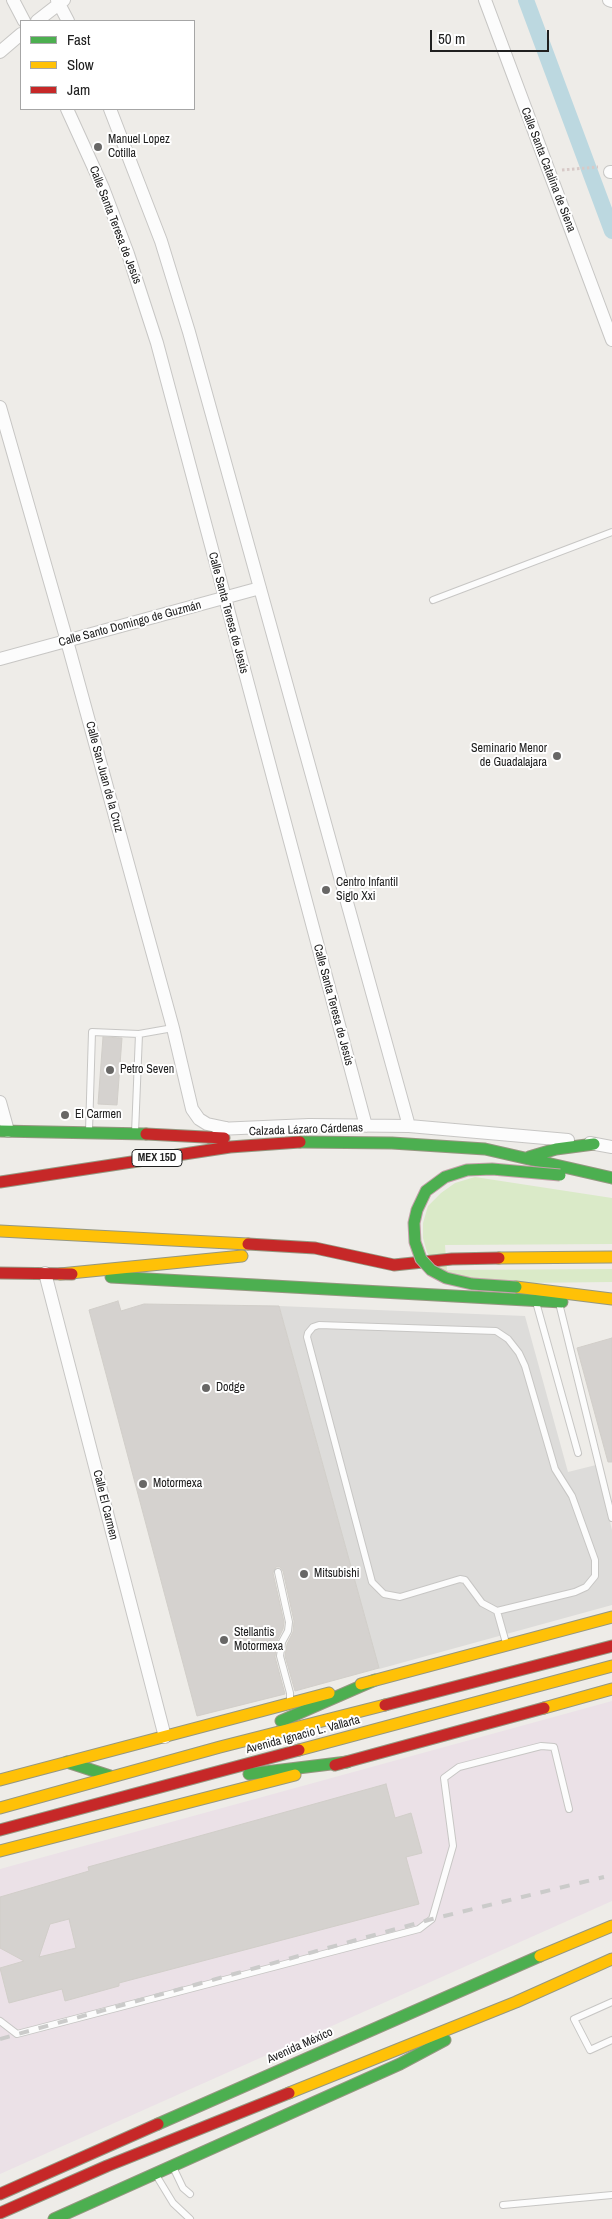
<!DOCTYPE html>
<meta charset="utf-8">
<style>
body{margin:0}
#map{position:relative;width:612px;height:2219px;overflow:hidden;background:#eeece8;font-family:"Archivo Narrow",sans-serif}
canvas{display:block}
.legend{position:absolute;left:20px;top:20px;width:175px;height:90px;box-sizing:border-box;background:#fff;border:1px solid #a6a6a6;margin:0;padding:6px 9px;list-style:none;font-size:15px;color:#202020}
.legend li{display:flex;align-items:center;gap:10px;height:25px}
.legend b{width:25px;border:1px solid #a6a6a6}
.scale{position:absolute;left:430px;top:30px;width:119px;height:22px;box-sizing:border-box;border:2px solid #202020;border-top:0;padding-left:6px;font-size:15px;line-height:18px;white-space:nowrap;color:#202020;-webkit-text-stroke:4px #fff;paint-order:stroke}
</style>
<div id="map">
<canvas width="612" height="2219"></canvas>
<ul class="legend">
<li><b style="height:6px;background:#4caf50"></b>Fast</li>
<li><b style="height:6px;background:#ffc107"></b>Slow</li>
<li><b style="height:6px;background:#c62828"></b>Jam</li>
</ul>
<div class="scale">50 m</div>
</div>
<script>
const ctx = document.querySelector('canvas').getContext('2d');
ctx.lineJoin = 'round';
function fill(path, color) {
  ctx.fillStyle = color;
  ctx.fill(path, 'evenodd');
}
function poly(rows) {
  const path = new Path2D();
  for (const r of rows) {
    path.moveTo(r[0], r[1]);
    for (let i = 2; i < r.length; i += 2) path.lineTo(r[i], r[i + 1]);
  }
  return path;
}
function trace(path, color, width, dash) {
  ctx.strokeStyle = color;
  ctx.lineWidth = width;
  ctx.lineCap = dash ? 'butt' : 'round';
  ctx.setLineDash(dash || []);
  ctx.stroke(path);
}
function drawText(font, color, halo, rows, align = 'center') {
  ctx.font = font + ' "Archivo Narrow",sans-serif';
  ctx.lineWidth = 4;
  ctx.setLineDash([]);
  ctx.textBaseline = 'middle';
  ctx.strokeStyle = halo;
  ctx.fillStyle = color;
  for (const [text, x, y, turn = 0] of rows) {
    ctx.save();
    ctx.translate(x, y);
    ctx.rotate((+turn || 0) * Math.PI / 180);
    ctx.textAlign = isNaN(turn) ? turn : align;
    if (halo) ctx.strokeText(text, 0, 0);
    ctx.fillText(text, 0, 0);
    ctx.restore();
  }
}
fill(poly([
 [279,1306,525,1316,568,1472,596,1465,612,1530,612,1605,379,1669]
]), '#dddcda');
fill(poly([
 [612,1701,612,1901,0,2174,0,1869]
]), '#ebe1e7');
fill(poly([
 [475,1177,612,1198,612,1244,445,1245,447,1270,612,1269,612,1282,517,1283,465,1280,446,1275,434,1263,427,1252,423,1238,423,1223,428,1206,441,1193,455,1183]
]), '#daeac8');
trace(poly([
 [526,0,612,231]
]), '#bcd8e0', 16);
const building = poly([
 [103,1037,122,1038,117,1105,98,1104,103,1037],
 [118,1301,121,1311,144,1304,279,1306,379,1668,295,1691,285,1656,287,1644,293,1632,294,1621,283,1571,280,1567,276,1567,273,1573,284,1622,283,1629,277,1641,275,1657,285,1694,197,1716,89,1310,118,1301],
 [612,1338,612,1462,608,1462,577,1348,612,1338],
 [386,1784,395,1818,411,1813,422,1853,406,1857,419,1904,119,1983,119,1986,65,2001,62,1989,9,2003,0,1968,24,1961,0,1948,0,1897,89,1871,88,1867,386,1784],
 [69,1919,76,1948,39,1957,50,1924,69,1919]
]);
fill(building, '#d5d2cf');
trace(building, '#d1cec9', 1);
const lane = poly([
 [433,600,612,532],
 [139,1034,173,1028],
 [89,1131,92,1032,139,1034,135,1133],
 [536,1302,578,1453],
 [559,1303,612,1518],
 [278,1572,289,1622,288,1631,282,1642,280,1656,290,1693,290,1702],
 [497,1611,575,1592,586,1587,595,1576,595,1560,572,1496,555,1469,525,1366,519,1353,508,1339,496,1331,319,1325,313,1327,308,1333,307,1337,372,1582,384,1594,400,1597,460,1579,465,1580,482,1603,497,1611,506,1643],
 [612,2002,574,2019,590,2050,612,2040],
 [0,2021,17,2034,419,1929,432,1919,453,1846,444,1778,459,1767,541,1746,554,1747,569,1809],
 [173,2167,183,2188,190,2194],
 [156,2175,173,2203,190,2219],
 [503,2205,612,2195]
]);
const street = poly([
 [13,0,24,21],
 [57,0,68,21],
 [485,0,612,340],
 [609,0,612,1],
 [37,21,64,0],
 [0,52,21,34],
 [67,109,103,188,128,254,157,343,366,1126],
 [110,109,161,241,189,332,409,1126],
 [610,172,612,172],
 [0,407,67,641,173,1028,192,1109,199,1119,207,1124,226,1128],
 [0,659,260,588],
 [0,1102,8,1131],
 [218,1129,309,1125,409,1126,568,1140],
 [590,1143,612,1147],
 [45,1273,165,1737]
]);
const fast = poly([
 [0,1131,146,1134],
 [300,1142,392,1143,485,1149,612,1178],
 [529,1157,556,1149,594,1144],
 [111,1277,562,1302],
 [281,1721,375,1680],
 [67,1762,110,1776],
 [249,1774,347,1762],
 [158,2124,540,1956],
 [54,2219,400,2064,445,2040]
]);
const slow = poly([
 [0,1231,248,1244],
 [499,1258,612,1257],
 [60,1274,242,1256],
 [516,1287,612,1299],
 [361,1684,612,1617],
 [544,1708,612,1689],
 [299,1750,612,1666],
 [0,1780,329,1693],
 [0,1808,220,1747,385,1705],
 [0,1851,295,1775],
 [540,1956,612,1926],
 [289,2093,516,2002,612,1959]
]);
const jam = poly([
 [146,1134,224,1138],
 [0,1182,230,1147,300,1142],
 [248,1244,315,1248,394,1265,452,1259,499,1258],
 [0,1273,72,1274],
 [385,1705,612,1646],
 [335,1765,544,1708],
 [0,1830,299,1750],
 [0,2194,158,2124],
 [0,2213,107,2166,289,2093]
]);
trace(lane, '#c7c6c4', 8);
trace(street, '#c7c6c4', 14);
trace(fast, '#959780', 13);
trace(slow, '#959780', 13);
trace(jam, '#959780', 13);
trace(poly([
 [562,170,598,167]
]), '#d7c9c7', 3, [2.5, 2.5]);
trace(lane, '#fcfcfc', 6);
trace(street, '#fcfcfc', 12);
trace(fast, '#4caf50', 11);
trace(slow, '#ffc107', 11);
trace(jam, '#c62828', 11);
trace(poly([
 [0,2039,432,1919,604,1877]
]), '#cbcbca', 4, [10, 10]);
const fastBridge = poly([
 [516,1287,472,1284,446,1278,431,1270,421,1259,415,1242,414,1223,417,1210,426,1191,445,1177,467,1170,492,1169,560,1175]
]);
trace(fastBridge, '#c3a0a9', 13, []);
trace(fastBridge, '#4caf50', 11);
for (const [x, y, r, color] of [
 [98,147,5,"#686766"],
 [557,756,5,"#686766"],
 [326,890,5,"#686766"],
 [110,1070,5,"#686766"],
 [65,1115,5,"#686766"],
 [206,1388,5,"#686766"],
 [143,1484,5,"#686766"],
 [304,1574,5,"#686766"],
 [224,1640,5,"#686766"]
]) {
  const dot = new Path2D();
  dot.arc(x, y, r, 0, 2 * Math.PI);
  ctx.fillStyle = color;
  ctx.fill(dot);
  trace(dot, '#fff', 2);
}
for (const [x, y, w] of [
 [157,1158,50]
]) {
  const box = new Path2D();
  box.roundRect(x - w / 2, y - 8.5, w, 17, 4);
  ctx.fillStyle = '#fff';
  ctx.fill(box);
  trace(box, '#202020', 1);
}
drawText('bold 11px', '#202020', null, [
 ["MEX 15D",157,1158]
]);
drawText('12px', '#202020', '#fff', [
 ["Manuel Lopez",108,140],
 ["Cotilla",108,154],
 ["Seminario Menor",547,749,"right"],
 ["de Guadalajara",547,763,"right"],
 ["Centro Infantil",336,883],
 ["Siglo Xxi",336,897],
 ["Petro Seven",120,1070],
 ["El Carmen",75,1115],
 ["Dodge",216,1388],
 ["Motormexa",153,1484],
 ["Mitsubishi",314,1574],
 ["Stellantis",234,1633],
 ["Motormexa",234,1647]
], 'left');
drawText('12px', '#202020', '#fff', [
 ["Calle Santa Catalina de Siena",548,170,69],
 ["Calle Santa Teresa de Jesús",115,225,69],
 ["Calle Santa Teresa de Jesús",228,613,75],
 ["Calle Santo Domingo de Guzmán",130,624,-15],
 ["Calle San Juan de la Cruz",104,777,75],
 ["Calle Santa Teresa de Jesús",333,1005,75],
 ["Calzada Lázaro Cárdenas",306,1130,-2],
 ["Calle El Carmen",105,1505,76],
 ["Avenida Ignacio L. Vallarta",303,1735,-15],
 ["Avenida México",300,2046,-24]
]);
</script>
